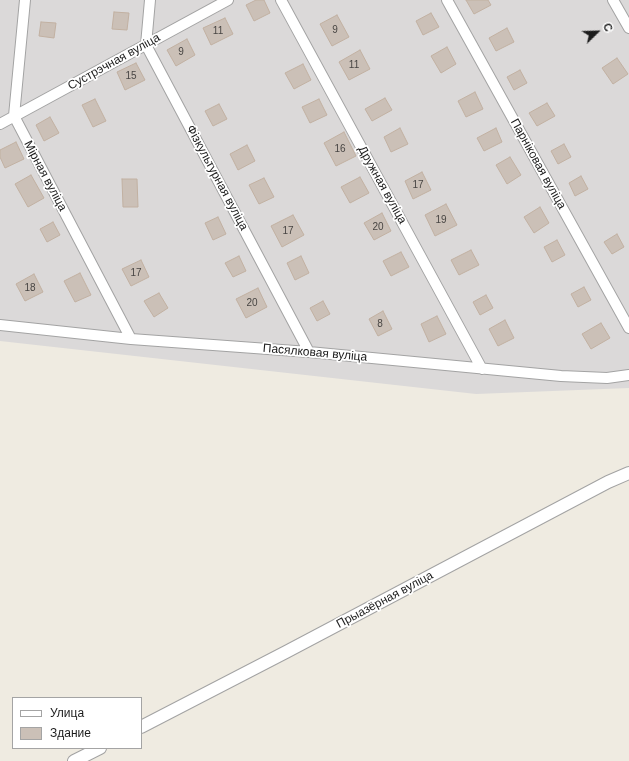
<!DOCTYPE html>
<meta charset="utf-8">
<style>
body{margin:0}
#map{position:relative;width:629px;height:761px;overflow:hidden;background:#efebe1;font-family:Arial,sans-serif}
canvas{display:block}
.legend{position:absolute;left:12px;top:697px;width:130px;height:52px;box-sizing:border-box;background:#fff;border:1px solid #a4a4a4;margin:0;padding:5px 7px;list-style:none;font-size:12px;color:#1c1c1c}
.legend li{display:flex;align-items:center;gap:8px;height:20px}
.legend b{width:20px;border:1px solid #a4a4a4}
.north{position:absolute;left:577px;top:12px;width:40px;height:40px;-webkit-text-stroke:3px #fff;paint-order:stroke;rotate:67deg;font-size:11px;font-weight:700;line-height:16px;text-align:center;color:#1c1c1c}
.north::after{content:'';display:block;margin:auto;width:14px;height:18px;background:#1c1c1c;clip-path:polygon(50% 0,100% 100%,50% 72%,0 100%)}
</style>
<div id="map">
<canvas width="629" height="761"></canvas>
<ul class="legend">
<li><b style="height:5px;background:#fff"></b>Улица</li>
<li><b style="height:11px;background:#cbc0b7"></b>Здание</li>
</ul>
<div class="north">С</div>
</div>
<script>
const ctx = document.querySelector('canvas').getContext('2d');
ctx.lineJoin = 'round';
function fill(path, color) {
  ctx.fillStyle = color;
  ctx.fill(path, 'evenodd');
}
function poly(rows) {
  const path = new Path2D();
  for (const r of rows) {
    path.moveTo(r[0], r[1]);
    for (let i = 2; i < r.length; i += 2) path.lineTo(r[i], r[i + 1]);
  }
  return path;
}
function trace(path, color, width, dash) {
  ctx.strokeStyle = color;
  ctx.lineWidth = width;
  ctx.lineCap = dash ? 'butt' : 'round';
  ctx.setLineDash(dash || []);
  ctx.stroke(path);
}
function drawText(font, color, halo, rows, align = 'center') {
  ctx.font = font + ' Arial,sans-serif';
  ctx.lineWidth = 3.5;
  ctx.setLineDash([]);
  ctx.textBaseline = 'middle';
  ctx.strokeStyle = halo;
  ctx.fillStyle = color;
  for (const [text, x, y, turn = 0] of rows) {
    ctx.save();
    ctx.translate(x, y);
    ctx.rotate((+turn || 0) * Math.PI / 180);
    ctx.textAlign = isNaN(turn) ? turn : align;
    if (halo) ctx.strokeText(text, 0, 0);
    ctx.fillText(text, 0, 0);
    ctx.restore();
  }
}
fill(poly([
 [0,0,629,0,629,388,476,394,0,341]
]), '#dbd9d9');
const building = poly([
 [256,0,264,0,270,13,254,21,246,5,256,0],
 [466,0,488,0,491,5,474,14,466,0],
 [114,12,129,13,127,30,112,29,114,12],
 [431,13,439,27,423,35,416,21,431,13],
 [337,15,349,37,332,46,320,24,337,15],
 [225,18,233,34,211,45,203,28,225,18],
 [41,22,56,23,54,38,39,36,41,22],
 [507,28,514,42,496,51,489,38,507,28],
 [187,39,195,55,176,66,167,50,187,39],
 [447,47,456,64,441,73,431,56,447,47],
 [360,50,370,69,349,80,339,62,360,50],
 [617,58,628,74,613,84,602,68,617,58],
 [136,63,145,80,125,90,117,72,136,63],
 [303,64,311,80,294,89,285,73,303,64],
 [520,70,527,83,514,90,507,77,520,70],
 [475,92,483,109,466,117,458,101,475,92],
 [385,98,392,110,372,121,365,109,385,98],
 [95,99,106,121,93,127,82,105,95,99],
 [319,99,327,115,310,123,302,107,319,99],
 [547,103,555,116,537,126,529,113,547,103],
 [219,104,227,119,213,126,205,111,219,104],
 [50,117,59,133,44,141,36,125,50,117],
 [400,128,408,144,391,152,384,137,400,128],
 [496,128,502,142,484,151,477,138,496,128],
 [344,132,356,156,336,166,324,143,344,132],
 [16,142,24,159,5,168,0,157,0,150,16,142],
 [564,144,571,157,558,164,551,151,564,144],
 [247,145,255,161,238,170,230,154,247,145],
 [510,157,521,175,507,184,496,165,510,157],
 [422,172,431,190,413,199,405,181,422,172],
 [31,175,44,198,28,207,15,184,31,175],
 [581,176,588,189,575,196,569,183,581,176],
 [360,177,369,193,350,203,341,187,360,177],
 [264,178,274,197,259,204,249,185,264,178],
 [122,179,137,179,138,207,123,207,122,179],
 [446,204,457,225,435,236,425,215,446,204],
 [540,207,549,223,534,233,524,217,540,207],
 [382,213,391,231,374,240,364,223,382,213],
 [293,215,304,235,282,247,271,226,293,215],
 [218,217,226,234,213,240,205,223,218,217],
 [53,222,60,235,47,242,40,229,53,222],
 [617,234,624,247,612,254,604,242,617,234],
 [557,240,565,255,552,262,544,247,557,240],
 [471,250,479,265,459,275,451,260,471,250],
 [401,252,409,267,391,276,383,261,401,252],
 [239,256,246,271,233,277,225,263,239,256],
 [301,256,309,273,295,280,287,263,301,256],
 [141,260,149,277,131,286,122,269,141,260],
 [80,273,91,295,75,302,64,281,80,273],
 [34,274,43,292,25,301,16,284,34,274],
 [584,287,591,300,578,307,571,294,584,287],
 [258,288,267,307,246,318,236,299,258,288],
 [159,293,168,308,154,317,144,301,159,293],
 [486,295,493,308,480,315,473,302,486,295],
 [323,301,330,314,317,321,310,308,323,301],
 [383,311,392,329,378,336,369,319,383,311],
 [437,316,446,334,429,342,421,324,437,316],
 [505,320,514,338,498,346,489,329,505,320],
 [601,323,610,338,591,349,582,334,601,323]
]);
fill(building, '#cbc0b7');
trace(building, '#c2b1a2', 1);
const minor = poly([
 [25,0,14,116,131,339],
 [150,0,146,45,309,352],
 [281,0,482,369],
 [447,0,629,328],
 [613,0,629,28],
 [0,124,228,0],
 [0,325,131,339,309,352,561,376,607,378,629,375]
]);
const tertiary = poly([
 [141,727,286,652,608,482,629,473],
 [74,761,100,748]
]);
trace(minor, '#a3a3a3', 12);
trace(tertiary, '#a3a3a3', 14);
trace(minor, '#fff', 10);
trace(tertiary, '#fff', 12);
drawText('10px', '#484543', null, [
 ["9",335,30],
 ["11",218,31],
 ["9",181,52],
 ["11",354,65],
 ["15",131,76],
 ["16",340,149],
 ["17",418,185],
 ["19",441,220],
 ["20",378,227],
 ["17",288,231],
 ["17",136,273],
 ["18",30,288],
 ["20",252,303],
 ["8",380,324]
]);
drawText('12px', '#1c1c1c', '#fff', [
 ["Сустрэчная вуліца",114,62,-29],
 ["Парніковая вуліца",538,164,61],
 ["Мірная вуліца",45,176,62],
 ["Фізкультурная вуліца",217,178,62],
 ["Дружная вуліца",382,185,61],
 ["Пасялковая вуліца",315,353,5],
 ["Прыазёрная вуліца",385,600,-28]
]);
</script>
